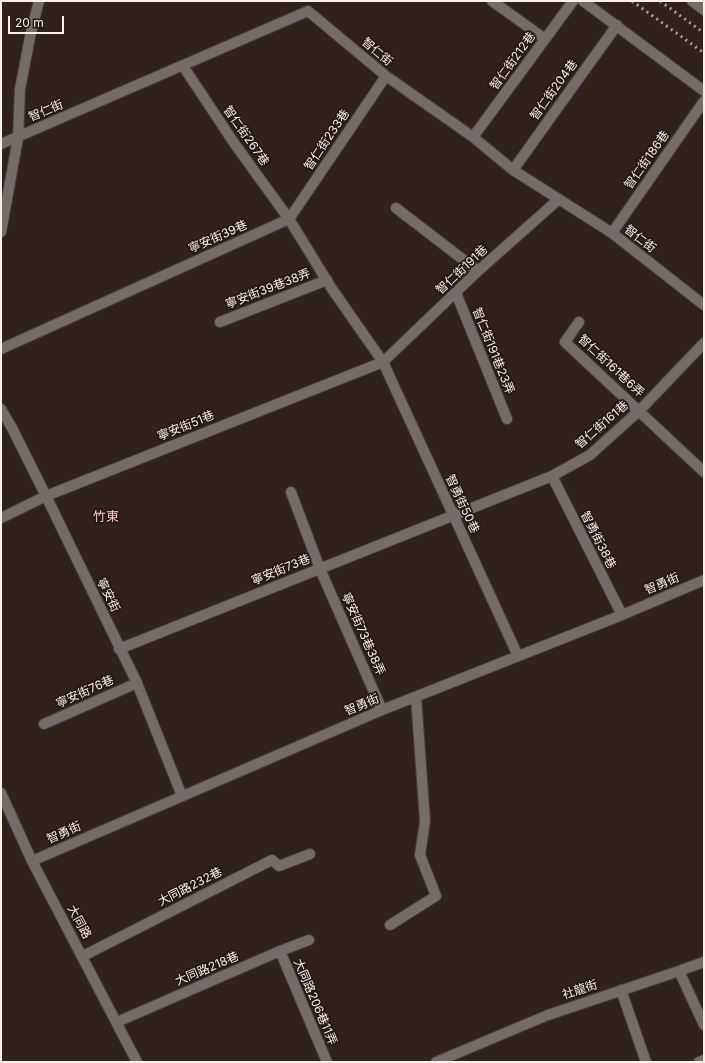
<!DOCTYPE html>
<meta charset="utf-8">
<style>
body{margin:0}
#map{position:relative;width:705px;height:1063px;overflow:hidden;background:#30211b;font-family:Inter,sans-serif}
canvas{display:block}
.frame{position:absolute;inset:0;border:2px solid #f9eeea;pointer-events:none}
.scale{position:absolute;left:8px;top:16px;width:56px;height:18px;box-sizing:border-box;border:2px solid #f9eeea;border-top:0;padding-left:5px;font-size:12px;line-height:14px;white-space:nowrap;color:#f9eeea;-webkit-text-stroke:3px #261712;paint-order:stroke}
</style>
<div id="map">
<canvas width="705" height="1063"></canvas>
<div class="frame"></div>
<div class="scale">20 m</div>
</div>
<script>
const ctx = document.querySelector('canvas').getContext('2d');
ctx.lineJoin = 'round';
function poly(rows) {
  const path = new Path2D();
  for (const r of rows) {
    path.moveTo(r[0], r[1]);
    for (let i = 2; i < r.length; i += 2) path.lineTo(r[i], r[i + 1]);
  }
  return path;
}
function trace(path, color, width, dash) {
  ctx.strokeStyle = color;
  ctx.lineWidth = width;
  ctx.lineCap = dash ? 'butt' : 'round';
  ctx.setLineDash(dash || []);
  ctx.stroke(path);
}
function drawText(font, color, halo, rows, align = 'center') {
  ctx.font = font + ' Inter,"Noto Sans TC",sans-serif';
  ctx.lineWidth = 3.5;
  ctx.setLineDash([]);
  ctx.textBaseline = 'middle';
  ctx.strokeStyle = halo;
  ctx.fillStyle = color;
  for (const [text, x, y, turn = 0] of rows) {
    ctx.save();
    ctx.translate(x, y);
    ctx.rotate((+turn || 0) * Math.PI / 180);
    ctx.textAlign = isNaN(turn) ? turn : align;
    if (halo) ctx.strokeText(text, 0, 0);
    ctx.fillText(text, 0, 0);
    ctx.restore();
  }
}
const minor = poly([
 [492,1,545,39],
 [583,1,704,91],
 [692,1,704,10],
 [183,66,234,143,289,219,386,76],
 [473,137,573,1],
 [1,144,308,11,386,76,473,137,513,170,612,233,704,305],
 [513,170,617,25],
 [396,208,478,271],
 [1,232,18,138,20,89,31,32,39,1],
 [612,233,704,101],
 [456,293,507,419],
 [220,322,327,280],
 [579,322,565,342,704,472],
 [1,349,289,219,332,289,383,362,518,656],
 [1,409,12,428,46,496,137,683,182,796],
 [552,476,622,615],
 [291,492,320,569,382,710],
 [1,518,46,496,383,362,478,271,559,199],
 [119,649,552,476,590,455,640,410,704,343],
 [44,724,137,683],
 [1,793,32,861,137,1062],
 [32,861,382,710,622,615,704,580],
 [390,925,436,896,420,855,425,821,416,697],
 [280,951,327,1062],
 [83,956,272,860,279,866,310,854],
 [679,971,704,962],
 [621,990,646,1062],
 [117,1022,280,951,309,940],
 [436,1062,548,1015,679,971,704,1025],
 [699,1062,704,1060]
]);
trace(minor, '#4c3e38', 12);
trace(minor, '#756c6a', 10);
trace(poly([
 [632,1,704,53],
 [660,1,704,33]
]), '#ab9f9a', 3, [2, 4]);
drawText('12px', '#f9eeea', '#261712', [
 ["智仁街",377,52,40],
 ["智仁街212巷",513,61,-54],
 ["智仁街204巷",554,90,-54],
 ["智仁街",46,111,-23],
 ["智仁街267巷",246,136,55],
 ["智仁街233巷",327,140,-56],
 ["智仁街186巷",647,160,-55],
 ["寧安街39巷",218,237,-24],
 ["智仁街",640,239,38],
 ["智仁街191巷",462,270,-43],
 ["寧安街39巷38弄",268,289,-21],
 ["智仁街191巷23弄",493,351,68],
 ["智仁街161巷6弄",611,366,43],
 ["智仁街161巷",602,425,-41],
 ["寧安街51巷",186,426,-22],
 ["智勇街50巷",462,504,65],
 ["智勇街38巷",598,540,63],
 ["寧安街73巷",281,570,-22],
 ["智勇街",662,584,-23],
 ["寧安街",108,595,64],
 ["寧安街73巷38弄",363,634,66],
 ["寧安街76巷",85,692,-24],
 ["智勇街",362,705,-23],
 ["智勇街",64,833,-24],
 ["大同路232巷",190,887,-27],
 ["大同路",79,922,62],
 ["大同路218巷",207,969,-23],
 ["社龍街",580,990,-18],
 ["大同路206巷11弄",315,1002,67]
]);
drawText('13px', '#fdc9c7', '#261712', [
 ["竹東",106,517]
]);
</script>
